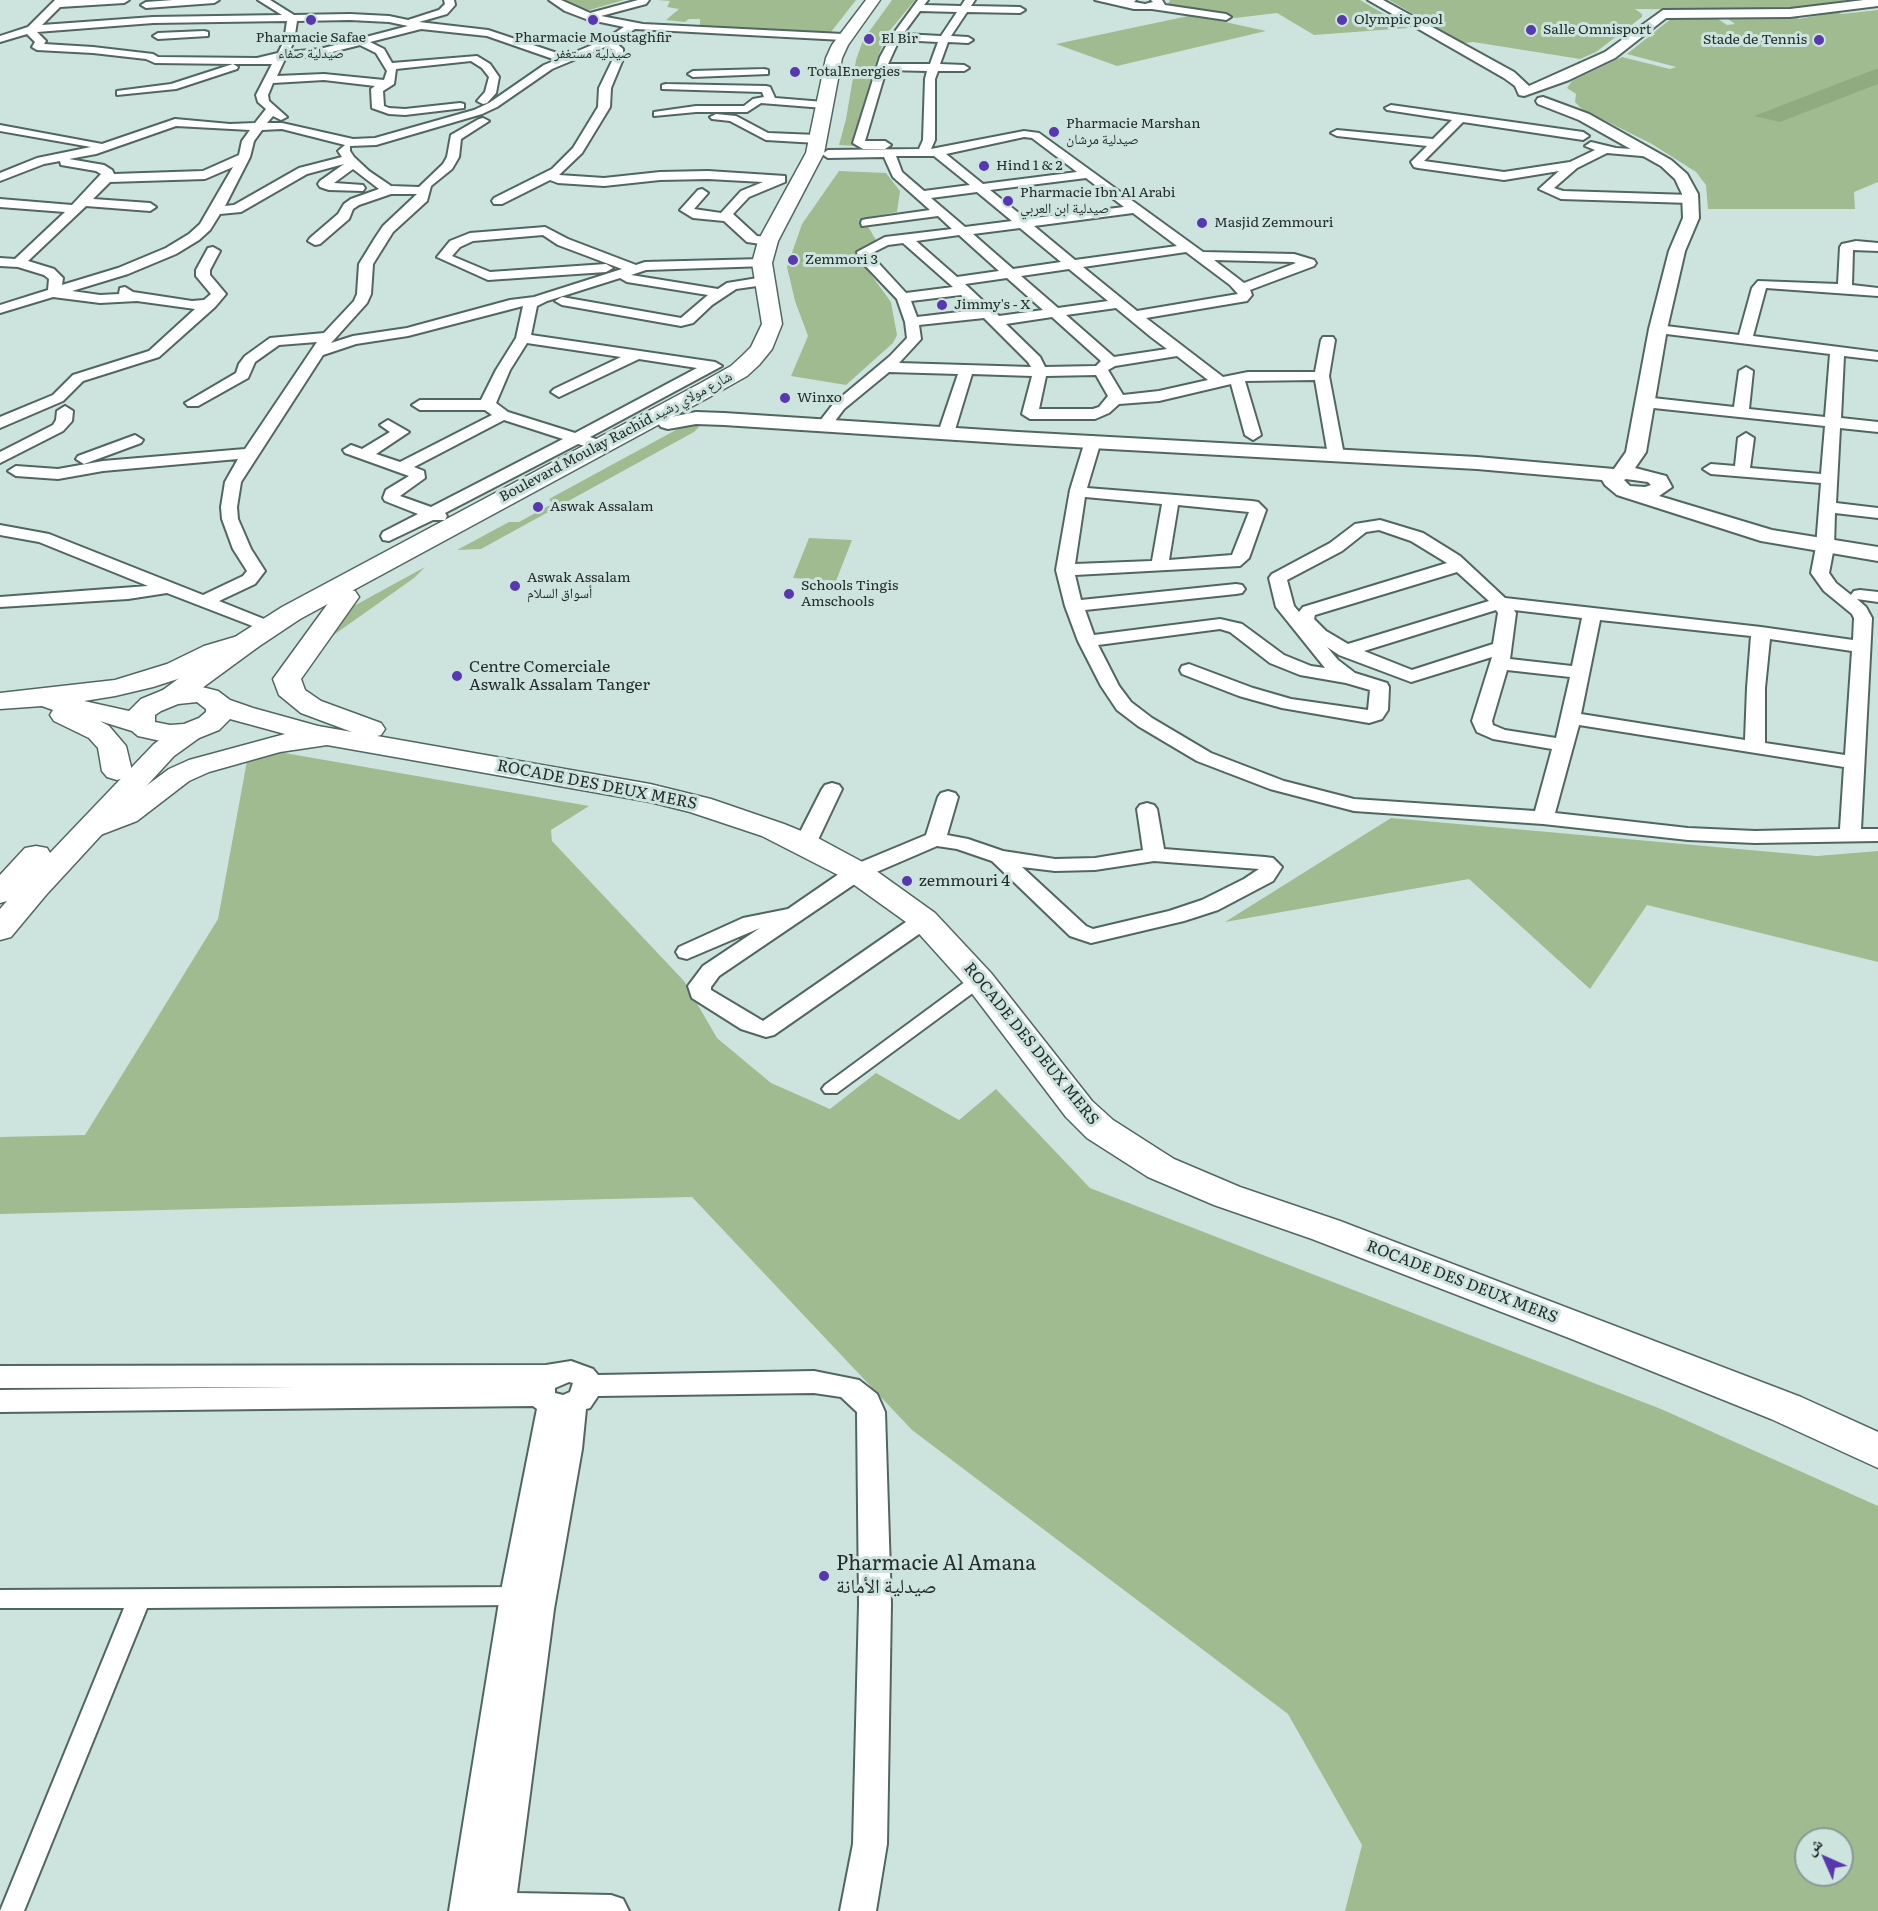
<!DOCTYPE html>
<meta charset="utf-8">
<style>
body{margin:0}
#map{position:relative;width:1878px;height:1911px;overflow:hidden;background:#cde4de;font-family:Literata,"Noto Naskh Arabic",serif}
canvas{display:block}
.north{position:absolute;left:1794px;top:1827px;width:60px;height:60px;box-sizing:border-box;background:#cde4de;border:2px solid #899a96;border-radius:50%;rotate:315deg;font-size:16px;font-weight:700;line-height:24px;text-align:center;color:#232c2a}
.north::after{content:'';display:block;margin:auto;width:21px;height:27px;background:#5838b0;clip-path:polygon(50% 0,100% 100%,50% 72%,0 100%)}
</style>
<div id="map">
<canvas width="1878" height="1911"></canvas>
<div class="north">ش</div>
</div>
<script>
const ctx = document.querySelector('canvas').getContext('2d');
ctx.lineJoin = 'round';
function fill(path, color) {
  ctx.fillStyle = color;
  ctx.fill(path, 'evenodd');
}
function poly(rows) {
  const path = new Path2D();
  for (const r of rows) {
    path.moveTo(r[0], r[1]);
    for (let i = 2; i < r.length; i += 2) path.lineTo(r[i], r[i + 1]);
  }
  return path;
}
function trace(path, color, width, dash) {
  ctx.strokeStyle = color;
  ctx.lineWidth = width;
  ctx.lineCap = dash ? 'butt' : 'round';
  ctx.setLineDash(dash || []);
  ctx.stroke(path);
}
function drawText(font, color, halo, rows, align = 'center') {
  ctx.font = font + ' Literata,"Noto Naskh Arabic",serif';
  ctx.lineWidth = 6;
  ctx.setLineDash([]);
  ctx.textBaseline = 'middle';
  ctx.strokeStyle = halo;
  ctx.fillStyle = color;
  for (const [text, x, y, turn = 0] of rows) {
    ctx.save();
    ctx.translate(x, y);
    ctx.rotate((+turn || 0) * Math.PI / 180);
    ctx.textAlign = isNaN(turn) ? turn : align;
    if (halo) ctx.strokeText(text, 0, 0);
    ctx.fillText(text, 0, 0);
    ctx.restore();
  }
}
fill(poly([
 [562,0,624,0,586,11],
 [657,0,856,0,831,32,700,26,700,19,689,19,685,22,666,20,679,9,667,7,670,1],
 [892,0,915,0,887,34,877,59,854,146,839,145,846,119,856,60,863,40],
 [1170,0,1360,0,1408,28,1314,35,1277,13,1235,18,1167,6],
 [1389,0,1849,0,1775,10,1635,9,1642,14,1642,17,1596,52,1580,59,1473,42,1464,43,1421,21,1424,20],
 [1878,10,1878,182,1854,192,1855,209,1708,209,1706,185,1696,172,1652,144,1582,109,1575,102,1576,94,1567,88,1572,81,1622,57,1670,69,1676,67,1627,54,1672,18,1715,17,1727,25,1735,24,1725,17,1795,16,1799,19,1836,12,1842,14],
 [1193,15,1266,31,1117,66,1056,44],
 [839,171,886,173,900,191,897,212,863,218,876,240,855,253,891,302,897,335,893,343,846,385,791,376,808,336,795,301,787,267,802,224],
 [685,425,696,424,699,427,694,432,481,549,457,550,509,522,519,522,552,504,549,499],
 [809,538,852,540,836,581,793,578],
 [425,567,414,578,328,639,352,607],
 [279,752,589,806,551,830,552,841,684,981,717,1038,771,1083,830,1109,876,1073,959,1120,996,1089,1090,1188,1661,1409,1878,1506,1878,1911,1345,1911,1362,1845,1288,1714,912,1430,692,1197,0,1214,0,1137,85,1135,218,919,247,761],
 [1806,1839,1842,1839,1842,1875,1806,1875],
 [1391,818,1817,856,1878,851,1878,962,1647,905,1590,989,1469,879,1225,922]
]), '#a1bb91');
fill(poly([
 [1876,69,1878,69,1878,84,1780,122,1754,116]
]), '#90ac7f');
const pedestrian = poly([
 [979,975,985,976,987,980,985,984,837,1093,825,1093,822,1089,825,1085,973,976,979,975],
 [515,1587,523,1589,526,1596,523,1603,515,1605,147,1608,24,1911,0,1911,124,1608,0,1608,0,1590,515,1587]
]);
const minor = poly([
 [55,0,129,0,124,3,60,7,42,25,153,17,282,15,258,0,270,0,294,15,350,14,389,16,408,20,439,10,445,4,444,0,454,0,455,5,447,14,419,22,488,30,566,56,604,40,624,27,586,19,565,11,549,0,561,0,590,13,638,0,649,0,646,4,601,16,643,24,843,34,848,37,843,40,635,29,615,42,623,49,623,59,611,88,610,107,582,153,559,175,604,178,660,172,708,171,785,176,785,182,749,197,733,214,757,236,773,238,775,241,773,244,768,245,747,242,724,221,693,218,680,210,698,190,702,189,708,193,694,209,721,213,741,191,763,182,708,179,660,180,604,186,558,183,550,180,502,204,494,204,492,201,494,198,552,169,573,148,598,107,599,88,613,59,613,50,607,46,552,69,497,107,482,114,376,145,350,146,350,151,354,157,369,171,391,186,419,187,443,164,447,157,451,135,479,119,483,118,489,121,461,139,459,157,452,169,431,186,427,201,393,232,373,264,371,294,367,303,331,343,353,336,407,328,510,300,534,297,622,269,558,245,543,235,473,241,460,247,452,256,490,272,606,264,613,268,606,272,488,280,437,257,450,241,470,233,545,227,568,239,636,265,645,262,762,259,769,263,767,266,646,270,631,275,718,289,727,283,764,277,771,281,764,285,736,289,712,305,693,323,681,326,562,305,555,301,562,297,681,318,708,295,627,282,620,278,547,301,537,306,531,335,715,362,722,366,590,437,607,443,609,446,607,449,601,451,578,444,445,513,447,516,445,520,433,520,389,541,383,540,381,536,383,532,418,514,385,501,383,498,386,490,409,476,345,453,343,450,351,445,362,449,390,432,380,425,388,420,409,432,376,454,400,462,492,415,485,410,420,410,412,405,420,400,481,400,496,370,516,338,523,306,408,336,356,344,323,355,241,482,237,507,238,519,251,549,265,571,255,584,219,601,274,623,277,627,274,631,268,632,167,593,128,599,0,607,0,597,148,586,39,542,0,535,0,525,49,534,203,595,243,576,247,571,233,549,222,519,221,507,225,482,238,459,103,471,58,479,16,476,8,471,16,466,58,469,103,461,245,449,317,342,279,345,255,362,248,378,198,406,188,406,185,403,236,373,239,364,245,356,270,338,324,333,354,301,357,294,359,264,375,238,383,226,417,194,391,194,359,205,353,209,349,219,320,244,315,245,308,241,310,238,338,214,344,204,351,199,379,189,353,169,334,183,363,185,365,188,363,191,329,190,320,187,318,184,320,181,344,164,307,174,241,212,220,214,210,230,199,240,176,254,128,274,72,291,100,295,119,294,120,288,125,287,133,292,192,301,204,300,211,294,196,276,196,270,208,248,213,247,220,251,210,270,210,275,226,294,215,307,159,357,83,381,63,401,0,428,0,417,53,395,73,375,149,351,195,309,137,301,100,303,53,297,0,313,0,305,48,290,49,279,44,275,18,267,0,266,0,258,15,259,65,212,0,207,0,199,72,205,101,174,96,171,61,165,60,161,44,164,0,181,0,173,37,158,91,147,0,131,0,125,102,144,175,119,230,124,255,123,266,109,258,102,256,95,272,64,233,64,238,67,237,69,176,89,117,95,117,91,171,84,233,64,155,63,146,59,93,53,37,50,32,47,35,42,27,34,0,42,0,36,28,27,55,0],
 [350,20,389,22,408,26,320,49,289,52,294,41,297,21,350,20],
 [287,21,284,41,278,53,257,58,158,57,153,54,93,47,44,44,46,41,37,32,153,23,287,21],
 [421,29,487,36,556,60,544,65,489,103,474,110,375,138,353,139,282,123,267,123,273,116,281,120,287,117,269,101,268,95,273,83,324,80,375,86,371,89,372,108,389,114,405,115,464,108,464,104,460,103,405,109,389,108,384,106,383,91,394,84,396,69,471,61,482,68,489,77,485,92,477,101,483,104,487,103,496,93,499,77,490,64,477,56,392,63,384,49,370,42,421,29],
 [360,45,376,53,387,71,384,80,324,74,277,76,285,59,320,55,360,45],
 [176,126,250,130,242,141,239,155,203,171,114,174,112,170,104,165,69,159,96,154,176,126],
 [282,129,345,145,338,151,342,157,299,168,234,205,225,206,250,157,254,141,262,130,282,129],
 [233,167,200,224,189,234,166,248,118,268,62,285,63,278,54,269,28,261,86,206,150,211,156,207,150,203,93,199,110,182,205,179,233,167],
 [527,343,621,357,554,389,551,392,559,397,639,359,697,368,575,433,508,412,496,403,510,370,527,343],
 [504,420,563,439,431,507,400,496,425,478,424,471,414,467,504,420],
 [173,0,219,0,214,3,146,8,141,5,146,2,173,0],
 [918,0,928,0,924,5,961,6,965,0,975,0,971,6,1020,7,1025,10,1020,13,967,12,951,36,968,37,973,40,968,43,948,42,940,64,964,65,969,68,964,71,938,71,935,79,935,140,931,149,1024,131,1039,133,1203,252,1294,254,1314,260,1316,263,1314,266,1250,290,1252,295,1247,301,1146,318,1223,377,1248,372,1315,372,1321,340,1323,337,1333,337,1335,340,1329,376,1344,455,1342,458,1336,460,1328,455,1315,380,1245,381,1261,435,1253,440,1245,435,1231,384,1159,401,1119,404,1109,413,1095,419,1030,419,1022,414,1032,376,972,374,954,433,946,438,938,433,958,374,889,372,844,409,829,429,819,429,816,426,834,403,890,356,907,338,905,322,897,299,858,258,857,252,885,237,952,229,938,216,862,226,861,223,862,220,867,219,930,210,893,177,884,157,828,158,822,154,828,150,919,149,923,140,925,79,927,71,886,70,865,141,885,141,891,145,885,149,863,149,853,143,880,57,891,37,918,0],
 [920,11,957,12,941,36,903,34,920,11],
 [899,40,938,42,930,64,888,64,899,40],
 [1024,137,1032,138,1077,172,983,184,946,154,1024,137],
 [896,156,934,156,970,185,924,191,902,172,896,156],
 [1086,178,1124,207,1026,219,990,190,1086,178],
 [977,192,1012,221,965,227,931,198,977,192],
 [1133,213,1177,246,1075,260,1034,226,1133,213],
 [1020,228,1061,262,1013,269,973,234,1020,228],
 [959,235,999,271,957,277,916,241,959,235],
 [903,243,953,287,906,293,870,254,888,245,903,243],
 [1186,252,1230,285,1238,294,1137,311,1083,267,1186,252],
 [1214,260,1293,262,1296,263,1244,283,1214,260],
 [1069,269,1108,301,1058,308,1021,276,1069,269],
 [1007,278,1043,310,999,316,965,284,1007,278],
 [961,295,976,310,917,317,911,301,961,295],
 [1116,308,1151,337,1167,349,1114,357,1066,315,1116,308],
 [1052,317,1101,361,1096,366,1045,367,1040,357,1006,324,1052,317],
 [984,318,1028,362,1031,367,899,363,921,339,919,325,984,318],
 [1177,356,1208,380,1159,391,1123,395,1108,370,1115,366,1177,356],
 [1096,375,1108,396,1099,407,1093,409,1039,409,1046,376,1096,375],
 [1095,0,1136,0,1134,2,1145,4,1153,2,1151,0,1162,0,1165,5,1226,14,1231,17,1226,20,1152,9,1134,9,1095,0],
 [204,31,208,32,208,36,158,39,153,36,158,33,204,31],
 [764,69,768,70,768,74,693,77,688,74,693,71,764,69],
 [666,84,766,86,770,87,775,98,824,102,830,105,824,108,761,103,747,112,696,112,654,116,654,112,696,106,744,106,753,99,764,97,762,92,662,89,662,85,666,84],
 [1391,105,1583,132,1589,136,1583,140,1463,122,1424,161,1504,172,1570,162,1595,150,1585,146,1591,142,1616,148,1649,150,1653,151,1653,157,1607,153,1577,168,1554,188,1563,191,1690,195,1696,199,1690,203,1561,199,1539,189,1559,171,1504,180,1418,168,1414,167,1411,162,1427,146,1337,136,1331,133,1337,130,1433,139,1452,120,1387,110,1385,108,1391,105],
 [716,114,736,116,768,133,817,135,823,139,817,143,766,140,730,121,712,119,710,117,716,114],
 [1856,241,1878,243,1878,251,1853,250,1852,285,1878,288,1878,296,1766,288,1753,336,1878,352,1878,360,1844,356,1841,418,1878,422,1878,432,1840,428,1836,503,1878,508,1878,518,1835,513,1834,547,1829,573,1836,583,1851,595,1854,591,1860,590,1878,592,1878,602,1857,599,1866,607,1872,618,1861,829,1878,829,1878,841,1755,843,1688,840,1543,824,1354,811,1270,789,1197,761,1138,726,1117,710,1101,686,1078,641,1065,606,1056,570,1070,490,1085,441,1093,436,1101,441,1087,488,1252,501,1258,502,1266,510,1249,558,1240,566,1075,575,1081,600,1236,584,1242,585,1245,589,1242,593,1236,594,1085,610,1094,635,1220,619,1242,624,1284,655,1311,666,1325,668,1276,607,1269,578,1272,574,1330,543,1355,524,1380,520,1423,533,1460,556,1505,598,1761,627,1853,640,1854,618,1852,614,1824,591,1811,573,1816,547,1821,483,1711,474,1703,469,1711,464,1735,466,1738,438,1746,433,1754,438,1750,468,1821,474,1825,426,1644,407,1636,402,1644,397,1734,407,1739,371,1746,367,1753,371,1749,409,1825,417,1830,354,1658,333,1651,329,1658,325,1739,335,1752,288,1758,281,1838,284,1840,247,1842,244,1856,241],
 [1085,497,1162,504,1152,561,1075,564,1085,497],
 [1178,505,1249,512,1232,555,1169,560,1178,505],
 [1379,530,1411,541,1447,563,1303,607,1299,612,1294,606,1287,580,1342,551,1366,532,1379,530],
 [1457,572,1489,601,1348,644,1326,631,1314,619,1315,615,1457,572],
 [1496,610,1498,613,1493,644,1412,670,1364,651,1496,610],
 [1514,610,1582,618,1572,666,1510,659,1516,613,1514,610],
 [1600,620,1751,636,1747,688,1745,740,1581,714,1600,620],
 [1220,629,1230,632,1270,663,1300,675,1346,683,1370,690,1368,710,1291,699,1253,688,1189,664,1182,666,1180,670,1182,674,1239,696,1282,708,1369,723,1382,719,1388,710,1389,687,1387,683,1355,673,1338,660,1327,647,1339,655,1411,682,1492,657,1472,721,1477,732,1493,739,1552,749,1535,811,1354,799,1284,781,1211,753,1152,718,1131,702,1119,686,1098,645,1220,629],
 [1770,639,1852,651,1845,755,1765,743,1765,688,1770,639],
 [1507,670,1570,677,1556,738,1505,730,1493,725,1492,721,1507,670],
 [1579,725,1844,767,1840,829,1755,831,1688,828,1555,813,1579,725],
 [65,406,73,411,72,421,63,431,0,463,0,452,53,425,56,420,57,411,65,406],
 [135,435,143,440,141,443,84,464,76,459,78,456,135,435],
 [832,783,839,785,842,789,816,844,812,848,805,850,798,848,794,844,822,789,825,785,832,783],
 [948,791,955,793,958,797,947,835,968,839,1003,851,1055,859,1095,858,1143,850,1137,809,1140,805,1147,803,1154,805,1157,809,1164,849,1265,857,1273,858,1282,867,1273,881,1218,910,1184,921,1091,943,1070,936,992,861,957,849,937,846,865,877,719,976,711,987,711,990,763,1021,916,915,924,913,932,915,935,920,932,925,774,1035,766,1037,741,1029,692,998,688,986,703,966,760,928,687,959,679,957,676,952,679,947,743,918,788,909,849,867,926,835,938,797,941,793,948,791],
 [1154,861,1259,869,1244,879,1202,900,1169,911,1093,929,1086,926,1022,867,1055,871,1095,870,1154,861],
 [571,1361,593,1369,598,1375,814,1371,859,1380,877,1394,885,1412,891,1604,887,1844,876,1911,840,1911,853,1844,859,1604,857,1412,841,1397,814,1393,598,1396,590,1408,586,1409,582,1449,554,1609,517,1893,611,1895,623,1899,629,1911,449,1911,500,1596,537,1409,533,1406,0,1412,0,1390,295,1387,0,1388,0,1366,546,1365,571,1361],
 [569,1382,573,1383,570,1392,563,1395,555,1393,555,1388,569,1382]
]);
const tertiary = poly([
 [1368,0,1383,0,1514,72,1529,86,1605,52,1663,10,1790,9,1864,0,1878,0,1878,6,1790,17,1666,18,1615,58,1569,80,1524,96,1519,95,1515,86,1504,78,1368,0],
 [1543,97,1589,114,1671,160,1687,174,1698,194,1699,218,1685,251,1667,329,1646,452,1635,468,1666,476,1672,487,1659,496,1772,530,1878,547,1878,561,1761,541,1617,495,1605,485,1602,480,1477,469,1018,444,724,425,696,424,668,429,661,427,658,423,661,419,696,412,724,413,1018,432,1477,457,1614,469,1626,452,1649,329,1669,251,1683,218,1682,194,1675,179,1661,166,1579,120,1538,104,1536,101,1538,98,1543,97],
 [1626,479,1648,482,1651,485,1645,487,1630,486,1624,480,1626,479]
]);
const primary = poly([
 [866,0,880,0,848,45,842,58,824,153,778,241,772,263,782,324,772,349,759,365,747,376,715,394,300,619,258,647,183,702,173,704,163,702,159,696,163,690,238,635,282,607,699,384,731,366,743,355,751,347,762,324,752,263,758,241,806,153,826,58,832,45,866,0],
 [189,723,199,726,203,732,199,738,174,756,46,895,11,937,0,940,0,909,7,901,0,903,0,875,25,848,36,846,47,848,50,853,154,744,179,726,189,723]
]);
const trunk = poly([
 [346,589,355,591,359,597,301,679,305,690,321,701,381,723,385,729,381,735,377,736,650,784,711,799,784,824,816,837,868,865,935,913,991,973,1092,1101,1113,1120,1174,1159,1240,1187,1340,1221,1801,1397,1878,1432,1878,1468,1771,1419,1569,1338,1312,1239,1214,1205,1148,1177,1087,1138,1066,1117,967,987,913,927,846,879,762,836,690,812,650,802,327,745,280,752,209,772,189,781,137,821,90,839,79,836,75,830,79,824,115,809,169,769,189,760,285,734,230,719,219,730,199,738,170,743,138,736,132,731,100,721,109,726,126,746,132,771,127,777,117,780,107,777,102,771,98,748,89,738,54,721,50,715,53,710,42,706,0,709,0,693,115,680,167,664,204,646,248,633,258,635,261,641,258,647,224,658,187,676,153,687,115,696,84,701,129,711,141,699,163,690,198,686,218,691,230,700,253,708,318,726,352,732,301,713,279,695,273,679,337,591,346,589],
 [197,702,206,709,206,712,199,718,184,724,170,725,155,722,155,715,161,711,178,704,197,702]
]);
trace(pedestrian, '#526661', 4);
trace(minor, '#526661', 4);
trace(tertiary, '#526661', 4);
trace(primary, '#526661', 3);
trace(trunk, '#526661', 3);
fill(pedestrian, '#fff');
fill(minor, '#fff');
fill(tertiary, '#fff');
fill(primary, '#fff');
fill(trunk, '#fff');
for (const [x, y, r, color] of [
 [311,20,6,"#5838b0"],
 [593,20,6,"#5838b0"],
 [1342,20,6,"#5838b0"],
 [1531,30,6,"#5838b0"],
 [869,39,6,"#5838b0"],
 [1819,40,6,"#5838b0"],
 [795,72,6,"#5838b0"],
 [1054,132,6,"#5838b0"],
 [984,166,6,"#5838b0"],
 [1008,201,6,"#5838b0"],
 [1202,223,6,"#5838b0"],
 [793,260,6,"#5838b0"],
 [942,305,6,"#5838b0"],
 [785,398,6,"#5838b0"],
 [538,507,6,"#5838b0"],
 [515,586,6,"#5838b0"],
 [789,594,6,"#5838b0"],
 [457,676,6,"#5838b0"],
 [907,881,6,"#5838b0"],
 [824,1576,6,"#5838b0"]
]) {
  const dot = new Path2D();
  dot.arc(x, y, r, 0, 2 * Math.PI);
  ctx.fillStyle = color;
  ctx.fill(dot);
  trace(dot, '#cde4de', 2);
}
drawText('14px', '#232c2a', '#cde4de', [
 ["Olympic pool",1354,20],
 ["Salle Omnisport",1543,30],
 ["Pharmacie Safae",311,38,"center"],
 ["صيدلية صفاء",311,54,"center"],
 ["Pharmacie Moustaghfir",593,38,"center"],
 ["صيدلية مستغفر",593,54,"center"],
 ["El Bir",881,39],
 ["Stade de Tennis",1807,40,"right"],
 ["TotalEnergies",807,72],
 ["Pharmacie Marshan",1066,124],
 ["صيدلية مرشان",1066,140],
 ["Hind 1 & 2",996,166],
 ["Pharmacie Ibn Al Arabi",1020,193],
 ["صيدلية ابن العربي",1020,209],
 ["Masjid Zemmouri",1214,223],
 ["Zemmori 3",805,260],
 ["Jimmy's - X",954,305],
 ["Winxo",797,398],
 ["Aswak Assalam",550,507],
 ["Aswak Assalam",527,578],
 ["أسواق السلام",527,594],
 ["Schools Tingis",801,586],
 ["Amschools",801,602]
], 'left');
drawText('14px', '#232c2a', '#cde4de', [
 ["Boulevard Moulay Rachid شارع مولاي رشيد",616,437,-28]
]);
drawText('16px', '#232c2a', '#cde4de', [
 ["Centre Comerciale",469,667],
 ["Aswalk Assalam Tanger",469,685],
 ["zemmouri 4",919,881]
], 'left');
drawText('16px', '#232c2a', '#cde4de', [
 ["ROCADE DES DEUX MERS",597,785,11],
 ["ROCADE DES DEUX MERS",1031,1044,51],
 ["ROCADE DES DEUX MERS",1462,1282,21]
]);
drawText('20px', '#232c2a', '#cde4de', [
 ["Pharmacie Al Amana",836,1564],
 ["صيدلية الأمانة",836,1587]
], 'left');
</script>
